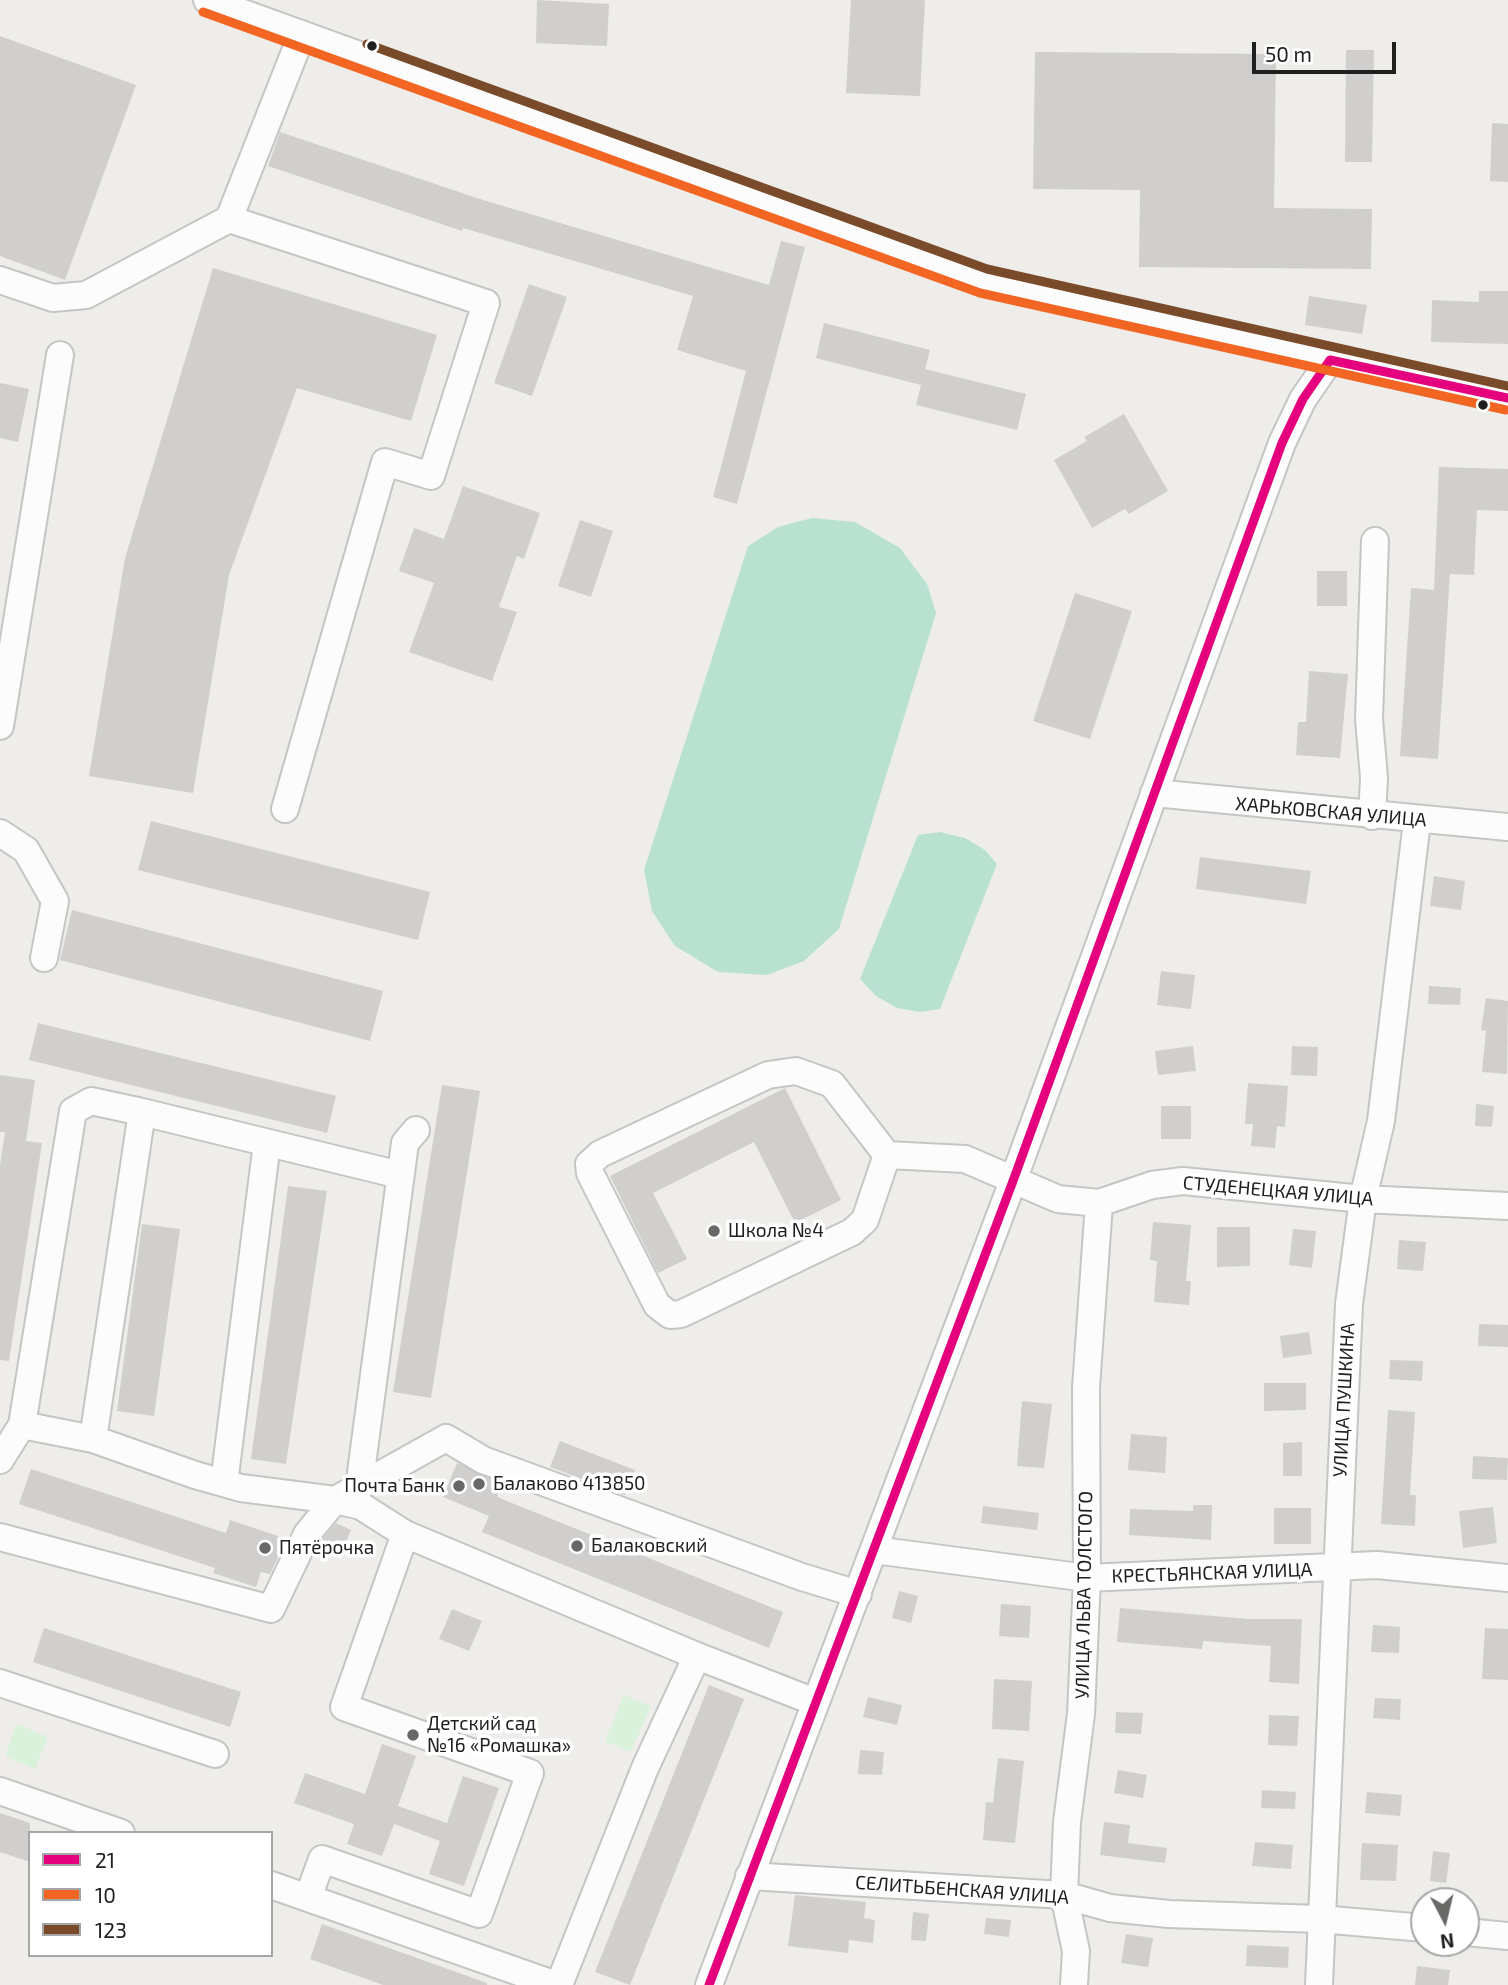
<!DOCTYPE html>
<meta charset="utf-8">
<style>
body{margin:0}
#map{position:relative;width:1508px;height:1985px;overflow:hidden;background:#eeedea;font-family:"Exo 2",sans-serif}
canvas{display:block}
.legend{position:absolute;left:28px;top:1831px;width:245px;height:126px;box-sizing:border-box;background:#fff;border:2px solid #a6a6a6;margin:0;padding:9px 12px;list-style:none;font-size:21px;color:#202020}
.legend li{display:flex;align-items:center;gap:14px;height:35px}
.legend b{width:35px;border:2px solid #a6a6a6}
.north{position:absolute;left:1410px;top:1887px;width:70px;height:70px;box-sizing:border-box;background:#fff;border:2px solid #a6a6a6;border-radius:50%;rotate:173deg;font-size:19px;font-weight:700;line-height:28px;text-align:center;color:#202020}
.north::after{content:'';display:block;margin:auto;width:24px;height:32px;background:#686867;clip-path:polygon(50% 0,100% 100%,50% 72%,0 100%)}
.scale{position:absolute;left:1252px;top:42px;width:144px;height:32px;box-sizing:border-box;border:4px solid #202020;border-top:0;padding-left:9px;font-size:21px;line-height:24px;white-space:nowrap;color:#202020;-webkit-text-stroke:5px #fff;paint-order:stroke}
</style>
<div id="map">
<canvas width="1508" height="1985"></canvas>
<ul class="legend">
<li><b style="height:9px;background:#e5007d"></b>21</li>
<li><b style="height:9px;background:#f26522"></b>10</li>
<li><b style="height:9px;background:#7a4b2a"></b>123</li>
</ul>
<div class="north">N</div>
<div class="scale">50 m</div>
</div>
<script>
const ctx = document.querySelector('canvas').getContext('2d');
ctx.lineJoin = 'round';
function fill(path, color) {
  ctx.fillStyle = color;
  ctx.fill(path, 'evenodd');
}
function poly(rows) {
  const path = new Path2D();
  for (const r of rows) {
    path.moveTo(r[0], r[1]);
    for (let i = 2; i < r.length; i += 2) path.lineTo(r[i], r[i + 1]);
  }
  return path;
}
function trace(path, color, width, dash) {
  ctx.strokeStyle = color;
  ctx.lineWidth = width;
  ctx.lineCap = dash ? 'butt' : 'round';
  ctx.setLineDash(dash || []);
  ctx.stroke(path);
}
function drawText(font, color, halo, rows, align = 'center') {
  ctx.font = font + ' "Exo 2",sans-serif';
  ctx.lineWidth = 7;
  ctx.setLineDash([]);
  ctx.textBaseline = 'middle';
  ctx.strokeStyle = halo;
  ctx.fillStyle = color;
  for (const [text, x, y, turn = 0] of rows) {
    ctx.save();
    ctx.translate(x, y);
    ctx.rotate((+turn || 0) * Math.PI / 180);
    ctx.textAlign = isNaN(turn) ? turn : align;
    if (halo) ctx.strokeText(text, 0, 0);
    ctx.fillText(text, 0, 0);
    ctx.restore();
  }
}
fill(poly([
 [624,1695,651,1706,631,1752,605,1741],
 [17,1724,48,1737,35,1769,5,1756]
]), '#daf1dc');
fill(poly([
 [812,518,855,522,900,548,927,584,936,613,839,929,804,961,767,975,718,972,675,946,652,911,644,870,748,546,778,527],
 [940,832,965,838,985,850,997,864,940,1009,920,1012,897,1008,876,996,860,979,918,835]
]), '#b9e1d2');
fill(poly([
 [537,0,609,4,607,46,536,43],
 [851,0,925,0,920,96,846,93],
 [0,36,136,85,65,280,0,256],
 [1346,50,1374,50,1372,162,1345,162],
 [1035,52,1276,54,1274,208,1372,209,1371,269,1139,267,1140,190,1033,189],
 [1492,123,1508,124,1508,182,1490,181],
 [280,132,483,200,769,285,781,241,805,247,737,504,713,497,746,371,677,350,693,296,463,228,462,231,268,166],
 [213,268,437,335,411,421,297,388,229,575,193,793,89,776,125,558],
 [529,284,567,297,532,396,494,383],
 [1479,291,1508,291,1508,344,1431,342,1432,300,1479,302],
 [1309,296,1367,305,1362,334,1305,325],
 [824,323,930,350,925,369,1026,394,1017,430,916,405,921,385,816,358],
 [0,383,29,389,18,442,0,438],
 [1124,414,1168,491,1129,514,1125,509,1092,528,1054,460,1087,441,1084,437],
 [1439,467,1508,469,1508,511,1477,510,1474,575,1450,574,1438,759,1400,756,1411,588,1434,590],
 [463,486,540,513,524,559,517,556,499,607,517,612,492,681,409,652,434,583,399,571,414,528,444,539],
 [580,520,613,531,591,597,558,586],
 [1317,571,1347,571,1347,606,1317,606],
 [1075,593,1132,611,1090,739,1033,721],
 [1309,671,1348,674,1340,758,1296,755,1298,722,1306,722],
 [151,821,430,892,418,940,138,870],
 [1200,857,1311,871,1306,904,1196,889],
 [1434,876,1465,881,1461,910,1430,906],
 [72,910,383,991,370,1041,60,960],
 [1161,971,1195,975,1191,1009,1157,1005],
 [1429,986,1461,988,1460,1005,1428,1004],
 [1486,998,1508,1001,1507,1074,1482,1072,1486,1031,1481,1030],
 [38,1023,336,1096,327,1133,29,1060],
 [1193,1046,1196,1071,1158,1075,1155,1051],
 [1292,1046,1318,1047,1317,1076,1291,1075],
 [0,1075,35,1080,26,1141,42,1143,9,1361,0,1360,0,1165,5,1132,0,1132],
 [1248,1083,1288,1086,1285,1127,1277,1126,1275,1148,1251,1146,1253,1124,1245,1124],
 [442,1085,480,1091,431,1398,393,1392],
 [785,1088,841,1200,795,1223,754,1142,653,1193,687,1259,658,1273,610,1176],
 [1476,1104,1494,1106,1492,1127,1475,1126],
 [1161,1106,1191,1106,1191,1139,1161,1139],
 [288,1186,327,1191,286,1464,251,1459],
 [1153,1222,1191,1225,1186,1281,1191,1281,1189,1305,1154,1302,1157,1261,1150,1260],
 [142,1224,180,1229,154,1416,117,1411],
 [1217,1227,1250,1227,1250,1266,1217,1267],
 [1293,1229,1316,1231,1312,1268,1289,1265],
 [1399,1240,1426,1242,1423,1271,1397,1269],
 [1479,1324,1508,1325,1508,1347,1478,1346],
 [1309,1332,1312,1354,1283,1358,1280,1336],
 [1390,1360,1423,1361,1422,1381,1389,1379],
 [1264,1383,1306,1383,1306,1410,1264,1411],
 [1022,1401,1052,1404,1044,1468,1017,1466],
 [1388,1410,1415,1412,1410,1495,1416,1495,1415,1526,1381,1524],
 [1131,1434,1167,1437,1165,1473,1128,1470],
 [560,1441,635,1470,625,1495,550,1467],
 [1302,1442,1302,1476,1283,1476,1283,1443],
 [1473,1456,1508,1458,1507,1480,1472,1479],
 [457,1463,502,1484,497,1497,783,1612,769,1648,482,1532,489,1516,443,1497],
 [31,1469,226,1533,230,1520,287,1539,270,1574,261,1572,256,1587,213,1573,215,1568,19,1504],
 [1193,1505,1212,1505,1211,1540,1129,1535,1130,1509,1193,1511],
 [983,1506,1039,1513,1037,1530,981,1523],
 [1493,1507,1497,1543,1463,1548,1459,1511],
 [1274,1508,1311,1508,1311,1544,1274,1544],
 [336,1523,351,1530,342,1551,321,1541],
 [899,1591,918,1596,911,1623,892,1618],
 [1001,1604,1031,1606,1029,1638,999,1636],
 [1120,1608,1249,1619,1302,1619,1299,1684,1269,1682,1271,1646,1203,1641,1202,1649,1117,1642],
 [452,1609,482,1621,469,1651,439,1639],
 [1373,1625,1400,1627,1399,1653,1371,1652],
 [44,1628,241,1692,230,1727,33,1662],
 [1485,1628,1508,1629,1508,1680,1482,1679],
 [994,1679,1032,1681,1029,1731,992,1729],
 [709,1685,744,1699,630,1985,595,1972],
 [868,1697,902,1705,897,1725,863,1717],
 [1375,1698,1401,1699,1400,1720,1373,1718],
 [1116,1712,1143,1713,1141,1734,1115,1733],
 [1269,1715,1299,1716,1297,1746,1268,1745],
 [382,1744,416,1756,398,1806,447,1823,463,1776,499,1788,464,1886,429,1874,440,1841,394,1824,382,1856,347,1844,354,1824,294,1803,305,1773,365,1794],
 [860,1750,884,1752,882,1775,858,1774],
 [998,1758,1024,1761,1015,1843,983,1840,986,1802,993,1803],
 [1118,1770,1147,1775,1143,1798,1114,1793],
 [1262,1790,1296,1792,1295,1809,1261,1808],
 [1367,1792,1402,1795,1400,1816,1365,1813],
 [0,1813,30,1823,30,1862,0,1852],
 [1104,1822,1130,1825,1128,1843,1167,1848,1165,1863,1100,1855],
 [1255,1842,1293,1845,1291,1869,1252,1866],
 [1362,1843,1398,1845,1396,1881,1360,1880],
 [1433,1851,1450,1853,1446,1883,1430,1881],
 [795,1895,866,1902,864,1918,875,1920,873,1943,849,1940,848,1953,788,1946],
 [913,1912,929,1914,926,1941,911,1940],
 [986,1918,1011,1920,1009,1937,984,1934],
 [322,1924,487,1983,487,1985,383,1985,310,1959],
 [1126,1934,1153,1938,1148,1967,1121,1963],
 [1247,1945,1289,1947,1288,1968,1246,1966],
 [1417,1966,1450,1970,1448,1985,1415,1985]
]), '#d1cfcd');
const minor = poly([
 [207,0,984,281,1484,395,1508,398],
 [0,280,53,298,86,295,229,219],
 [0,726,60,355],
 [1154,793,1508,827],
 [285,809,385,462,431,476,486,303,229,219,302,34],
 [1372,816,1374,778,1369,719,1375,541],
 [0,833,26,850,55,901,44,958],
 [887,1155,865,1220,852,1232,681,1314,670,1315,657,1305,590,1173,589,1164,600,1154,768,1075,796,1071,832,1084,887,1155,965,1159,1058,1199,1099,1203,1152,1185,1183,1181,1363,1199,1508,1206],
 [22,1425,73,1111,91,1101,142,1112],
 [93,1439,142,1112,400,1175],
 [0,1460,22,1425,93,1439,195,1475,241,1488,335,1500,361,1506,405,1534,697,1656,815,1702],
 [224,1483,267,1143],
 [359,1487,405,1143,416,1130],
 [0,1537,271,1609,307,1534,335,1500,446,1438,483,1460,802,1577,858,1594],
 [874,1550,1087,1578,1377,1565,1508,1578],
 [0,1683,215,1754],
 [0,1791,121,1833],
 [749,1876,1064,1895,1110,1908,1169,1914,1320,1919,1424,1928],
 [271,1885,556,1985],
 [308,1898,322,1859,479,1914,530,1773,344,1707,405,1534],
 [1466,1932,1508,1936],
 [559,1985,645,1768,697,1656],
 [709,1985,1013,1181,1282,443,1303,399,1330,360],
 [1074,1985,1076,1951,1064,1895,1067,1822,1081,1714,1087,1578,1086,1388,1099,1203],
 [1319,1985,1349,1304,1363,1199,1381,1121,1417,821]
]);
trace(minor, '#c5c5c4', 30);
trace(minor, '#fcfcfc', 26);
trace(poly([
 [1330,360,1508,398],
 [709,1985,1013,1181,1282,443,1303,399,1330,360]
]), '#e5007d', 9);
trace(poly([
 [203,12,980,293,1506,410]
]), '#f26522', 9);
trace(poly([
 [367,44,987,269,1508,386]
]), '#7a4b2a', 9);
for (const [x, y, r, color] of [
 [372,46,6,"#202020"],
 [1483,405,6,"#202020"],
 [714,1231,7,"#686867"],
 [479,1484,7,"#686867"],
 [459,1486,7,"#686867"],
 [577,1546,7,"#686867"],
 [265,1548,7,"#686867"],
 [413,1735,7,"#686867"]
]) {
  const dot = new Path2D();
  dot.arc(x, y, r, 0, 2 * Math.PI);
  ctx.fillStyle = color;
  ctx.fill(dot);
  trace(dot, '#fff', 2.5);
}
drawText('19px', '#202020', '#fff', [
 ["ХАРЬКОВСКАЯ УЛИЦА",1331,812,5],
 ["СТУДЕНЕЦКАЯ УЛИЦА",1278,1191,5],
 ["УЛИЦА ПУШКИНА",1344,1400,-87],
 ["КРЕСТЬЯНСКАЯ УЛИЦА",1212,1573,-2],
 ["УЛИЦА ЛЬВА ТОЛСТОГО",1084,1595,-89],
 ["СЕЛИТЬБЕНСКАЯ УЛИЦА",962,1890,4]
]);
drawText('19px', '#202020', '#fff', [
 ["Школа №4",728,1231],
 ["Балаково 413850",493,1484],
 ["Почта Банк",445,1486,"right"],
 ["Балаковский",591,1546],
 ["Пятёрочка",279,1548],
 ["Детский сад",427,1724],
 ["№16 «Ромашка»",427,1746]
], 'left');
</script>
